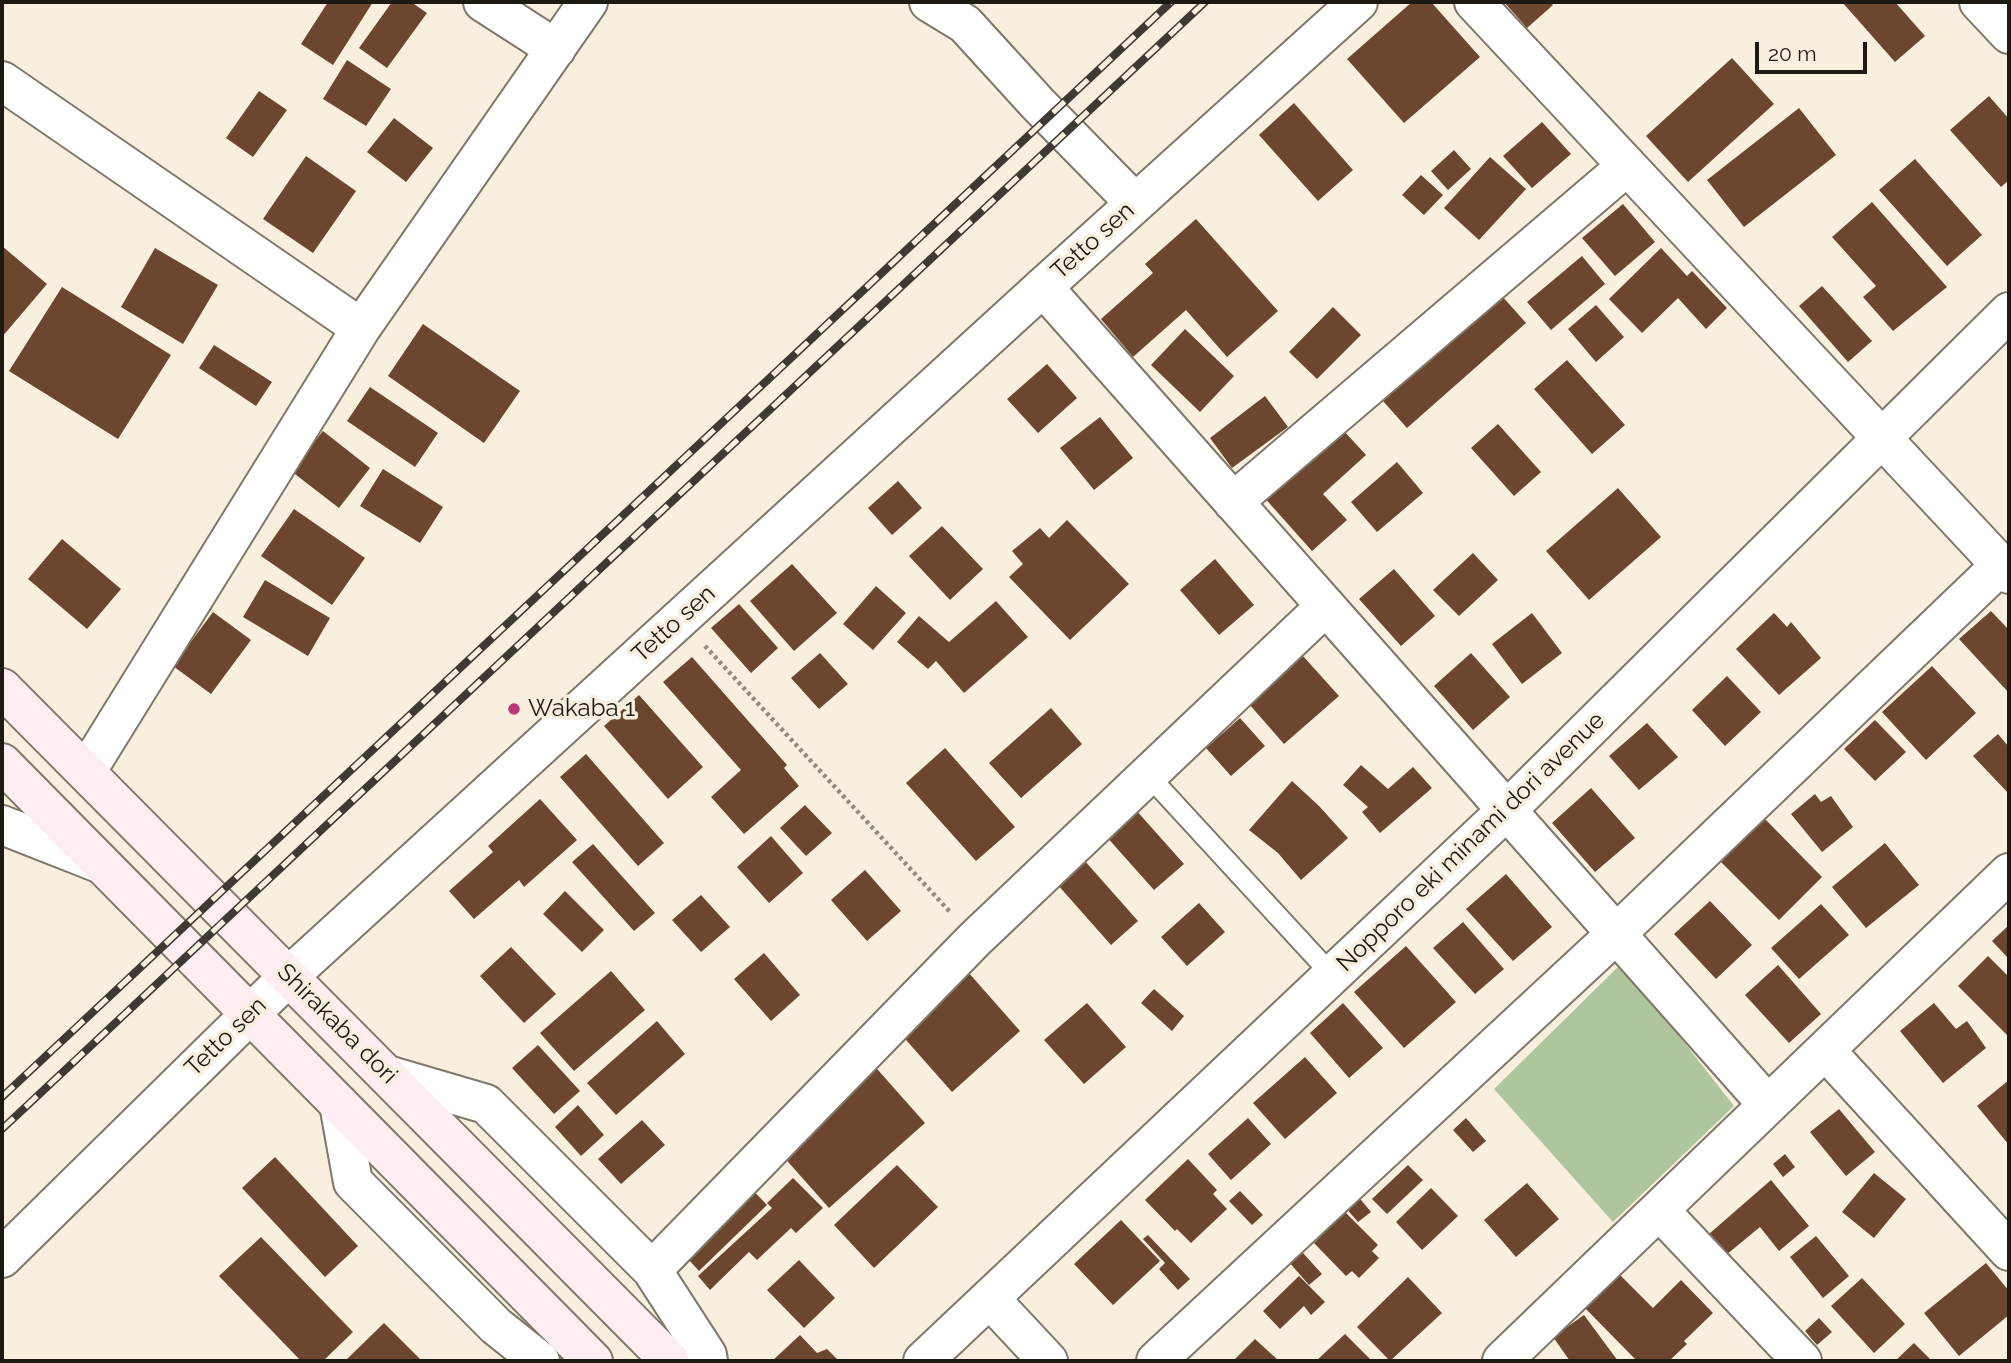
<!DOCTYPE html>
<style>
body{margin:0}
#map{position:relative;width:2011px;height:1363px;overflow:hidden;background:#f8efdf;font-family:Raleway,sans-serif}
canvas{display:block}
.frame{position:absolute;inset:0;border:4px solid #1d1a14;pointer-events:none}
.scale{position:absolute;left:1755px;top:42px;width:112px;height:32px;box-sizing:border-box;border:4px solid #1d1a14;border-top:0;padding-left:9px;font-size:21px;line-height:24px;white-space:nowrap;color:#1d1a14;-webkit-text-stroke:5px #f8efdf;paint-order:stroke}
</style>
<div id="map">
<canvas width="2011" height="1363"></canvas>
<div class="frame"></div>
<div class="scale">20 m</div>
</div>
<script>
const ctx = document.querySelector('canvas').getContext('2d');
ctx.lineJoin = 'round';
function fill(path, color) {
  ctx.fillStyle = color;
  ctx.fill(path, 'evenodd');
}
function poly(rows) {
  const path = new Path2D();
  for (const r of rows) {
    path.moveTo(r[0], r[1]);
    for (let i = 2; i < r.length; i += 2) path.lineTo(r[i], r[i + 1]);
  }
  return path;
}
function trace(path, color, width, dash) {
  ctx.strokeStyle = color;
  ctx.lineWidth = width;
  ctx.lineCap = dash ? 'butt' : 'round';
  ctx.setLineDash(dash || []);
  ctx.stroke(path);
}
function drawText(font, color, halo, rows, align = 'center') {
  ctx.font = font + ' Raleway,sans-serif';
  ctx.lineWidth = 7;
  ctx.setLineDash([]);
  ctx.textBaseline = 'middle';
  ctx.strokeStyle = halo;
  ctx.fillStyle = color;
  for (const [text, x, y, turn = 0] of rows) {
    ctx.save();
    ctx.translate(x, y);
    ctx.rotate((+turn || 0) * Math.PI / 180);
    ctx.textAlign = isNaN(turn) ? turn : align;
    if (halo) ctx.strokeText(text, 0, 0);
    ctx.fillText(text, 0, 0);
    ctx.restore();
  }
}
fill(poly([
 [1622,963,1734,1106,1613,1222,1494,1089]
]), '#afc59d');
fill(poly([
 [328,2,373,2,333,65,301,44],
 [392,2,411,2,427,13,387,68,359,48],
 [1412,2,1431,2,1480,57,1404,123,1347,59],
 [1504,2,1550,2,1553,5,1527,28],
 [1842,2,1895,2,1925,36,1895,62],
 [1732,58,1774,104,1688,182,1646,136],
 [347,60,391,89,366,126,323,99],
 [259,91,287,110,253,157,226,138],
 [1989,96,2009,119,2009,180,2001,187,1950,130],
 [1294,103,1353,170,1318,201,1259,135],
 [1799,108,1836,155,1744,227,1707,180],
 [394,118,433,148,406,182,367,152],
 [1542,122,1571,154,1532,188,1503,156],
 [1454,150,1471,169,1448,190,1431,171],
 [306,156,356,191,313,253,263,219],
 [1490,157,1526,189,1479,240,1444,208],
 [1915,159,1982,235,1947,266,1879,190],
 [1421,175,1443,195,1424,215,1402,195],
 [1872,202,1947,287,1893,331,1863,297,1876,286,1832,237],
 [1623,204,1655,242,1615,276,1582,238],
 [1196,219,1278,311,1227,357,1186,310,1133,357,1101,319,1153,273,1145,264],
 [2,246,47,284,2,337],
 [155,248,218,285,183,344,121,307],
 [1661,248,1687,276,1692,271,1727,308,1706,329,1678,298,1642,333,1609,299],
 [1582,256,1605,284,1551,330,1527,302],
 [1822,286,1872,341,1848,362,1799,306],
 [62,287,171,355,118,439,9,371],
 [1502,296,1526,323,1407,428,1383,401],
 [1596,305,1624,337,1596,362,1568,329],
 [1333,307,1361,335,1317,379,1289,352],
 [423,324,520,391,484,443,388,376],
 [1185,329,1234,376,1200,412,1151,365],
 [214,345,272,382,256,406,199,368],
 [1567,360,1625,425,1592,454,1534,389],
 [1047,364,1077,398,1038,433,1007,399],
 [370,387,438,433,415,467,347,421],
 [1265,396,1288,427,1232,468,1210,438],
 [1100,417,1133,458,1094,490,1060,448],
 [1498,424,1541,472,1514,496,1471,448],
 [1343,430,1366,455,1323,494,1347,520,1312,551,1262,495],
 [323,431,370,468,339,508,291,471],
 [1397,462,1423,493,1377,532,1351,502],
 [383,469,443,507,420,543,360,506],
 [898,481,922,508,892,535,868,508],
 [1618,488,1661,537,1589,600,1546,551],
 [294,509,365,558,332,605,261,556],
 [1067,520,1129,584,1070,640,1009,577,1023,564,1012,551,1040,528,1049,538],
 [942,526,983,569,950,600,909,556],
 [62,539,121,589,87,629,28,579],
 [1473,553,1498,580,1459,616,1433,590],
 [1215,559,1254,605,1219,635,1180,590],
 [792,564,837,613,794,651,750,601],
 [1394,569,1435,616,1401,646,1359,599],
 [265,580,330,618,308,656,243,617],
 [876,586,906,613,873,650,843,624],
 [996,601,1028,637,964,693,936,661,928,669,897,642,919,616,949,642],
 [739,604,778,648,751,673,711,628],
 [1991,611,2009,630,2009,693,1959,639],
 [213,612,251,640,211,694,173,666],
 [1532,613,1562,653,1522,684,1492,644],
 [1774,613,1787,627,1791,622,1821,658,1779,695,1736,649],
 [820,653,848,684,819,709,791,678],
 [1471,653,1510,697,1473,730,1434,686],
 [1303,656,1339,696,1284,744,1249,704],
 [692,657,787,765,784,768,799,786,744,834,711,797,741,770,663,682],
 [1932,666,1976,713,1926,760,1882,712],
 [1727,676,1761,712,1725,746,1692,710],
 [639,695,703,767,668,799,604,726],
 [1051,708,1082,744,1021,798,989,763],
 [1240,718,1265,746,1231,776,1206,748],
 [1875,720,1906,752,1875,781,1844,749],
 [1647,723,1678,757,1639,790,1609,756],
 [1998,734,2009,747,2009,794,1973,756],
 [945,748,1015,827,976,861,906,783],
 [586,754,664,843,638,866,560,777],
 [1361,765,1388,789,1413,767,1432,788,1380,833,1362,812,1368,807,1343,785],
 [1292,781,1319,806,1348,838,1301,880,1278,853,1249,830],
 [1591,788,1635,838,1595,872,1552,823],
 [1815,794,1821,802,1831,796,1853,827,1822,852,1791,814],
 [540,799,577,840,524,887,519,880,474,919,449,891,493,852,488,846],
 [805,805,832,833,806,856,780,828],
 [1135,809,1184,864,1154,890,1105,835],
 [1765,819,1822,877,1779,920,1721,862],
 [771,836,803,873,769,903,737,867],
 [1885,843,1919,885,1866,928,1832,887],
 [593,844,655,913,634,931,572,862],
 [1084,860,1138,921,1111,945,1057,884],
 [865,870,901,911,867,941,831,900],
 [1506,874,1552,927,1513,961,1466,909],
 [565,891,604,930,582,952,543,914],
 [701,895,730,927,701,952,672,920],
 [1710,901,1752,945,1716,979,1674,934],
 [1199,903,1225,932,1187,966,1161,937],
 [1821,904,1849,935,1799,979,1771,948],
 [1463,922,1504,969,1475,994,1433,948],
 [2009,925,2009,959,1992,941],
 [1406,946,1456,1002,1404,1048,1354,992],
 [511,947,556,994,524,1023,480,976],
 [764,953,800,995,771,1021,734,979],
 [1988,956,2009,977,2009,1037,1958,986],
 [1778,965,1821,1014,1789,1043,1745,995],
 [611,971,645,1010,574,1071,540,1033],
 [968,972,1020,1031,952,1092,899,1032],
 [1154,989,1184,1016,1172,1031,1141,1003],
 [1087,1003,1126,1047,1084,1084,1044,1040],
 [1343,1003,1383,1048,1349,1078,1310,1033],
 [1934,1003,1956,1029,1967,1021,1986,1048,1943,1083,1900,1031],
 [657,1021,685,1054,616,1115,587,1083],
 [538,1045,580,1091,554,1114,512,1068],
 [1305,1057,1337,1093,1285,1139,1253,1103],
 [870,1061,925,1123,829,1208,774,1146],
 [2009,1080,2009,1145,1977,1106],
 [578,1105,604,1135,581,1156,555,1127],
 [1839,1109,1875,1152,1846,1176,1810,1132],
 [1248,1118,1271,1144,1231,1180,1208,1154],
 [1466,1118,1486,1141,1473,1152,1453,1130],
 [642,1120,665,1145,621,1184,598,1159],
 [1785,1154,1795,1167,1783,1177,1773,1164],
 [275,1157,358,1246,325,1277,242,1188],
 [1188,1159,1217,1190,1213,1194,1227,1209,1191,1243,1177,1229,1175,1231,1145,1200],
 [897,1165,938,1207,874,1268,834,1225],
 [1408,1165,1423,1180,1387,1214,1372,1199],
 [1874,1173,1906,1199,1874,1238,1842,1212],
 [793,1178,823,1208,796,1233,791,1228,757,1260,749,1252,710,1290,698,1276,772,1208,767,1203],
 [1771,1180,1809,1226,1779,1251,1760,1227,1726,1255,1709,1234],
 [746,1183,767,1205,699,1271,689,1260,700,1250,692,1242],
 [1527,1183,1559,1219,1516,1257,1484,1220],
 [1351,1188,1371,1212,1358,1222,1338,1199],
 [1431,1188,1458,1216,1422,1250,1396,1222],
 [1240,1191,1263,1215,1252,1225,1229,1201],
 [1345,1212,1378,1245,1372,1251,1379,1258,1359,1278,1352,1271,1346,1276,1314,1243],
 [1121,1220,1160,1261,1113,1305,1074,1264],
 [1148,1235,1190,1279,1178,1290,1159,1269,1165,1263,1143,1239],
 [1816,1236,1849,1276,1823,1298,1790,1257],
 [261,1237,353,1332,323,1361,301,1361,219,1276],
 [1294,1243,1322,1274,1309,1285,1282,1254],
 [799,1260,835,1298,804,1328,767,1290],
 [1986,1263,2009,1291,2009,1315,1959,1356,1924,1313],
 [1619,1274,1653,1308,1681,1280,1713,1313,1684,1341,1687,1344,1669,1361,1637,1361,1585,1308],
 [1299,1276,1325,1302,1311,1315,1304,1306,1280,1329,1263,1311],
 [1408,1277,1442,1313,1390,1361,1357,1327],
 [1862,1278,1905,1324,1874,1353,1831,1306],
 [1584,1315,1618,1361,1570,1361,1553,1337],
 [1819,1318,1832,1332,1817,1345,1805,1331],
 [384,1323,422,1361,345,1361],
 [1345,1334,1372,1361,1316,1361],
 [800,1335,817,1353,827,1349,839,1361,772,1361],
 [1255,1339,1279,1361,1233,1361],
 [1914,1343,1932,1361,1895,1361]
]), '#6c462e');
const service = poly([
 [1148,775,1333,976]
]);
const minor = poly([
 [483,2,556,49],
 [929,2,965,24,1038,104,1135,203],
 [1474,2,2009,574],
 [2,81,361,328],
 [1043,287,1768,1105],
 [1233,502,1627,166],
 [86,772,361,328,588,2],
 [2,825,99,863],
 [1825,1050,2009,1251],
 [387,1075,486,1104,652,1270,707,1355,708,1361],
 [339,1104,353,1182,496,1326,540,1361],
 [1659,1210,1802,1361],
 [652,1270,975,939,1326,606],
 [991,1300,1048,1361],
 [1156,1361,1616,934,2001,565],
 [1502,1361,2009,873]
]);
const tertiary = poly([
 [1979,2,2009,34],
 [2,1258,289,976,1043,287,1358,2],
 [923,1361,1507,810,2009,312]
]);
const secondary = poly([
 [2,688,670,1361],
 [2,763,593,1361]
]);
trace(service, '#7f7769', 23);
trace(minor, '#7f7769', 42);
trace(tertiary, '#7f7769', 42);
trace(secondary, '#7f7769', 42);
trace(poly([
 [705,646,951,913]
]), '#918b7f', 4.5, [3.5, 3.5]);
trace(service, '#fff', 19);
trace(minor, '#fff', 38);
trace(tertiary, '#fff', 38);
trace(secondary, '#feeef2', 38);
const rail = poly([
 [2,1097,1171,2],
 [2,1129,1205,2]
]);
trace(rail, '#3e3a33', 8);
trace(rail, '#f8efdf', 5, [16]);
for (const [x, y, r, color] of [
 [514,709,7,"#ba377c"]
]) {
  const dot = new Path2D();
  dot.arc(x, y, r, 0, 2 * Math.PI);
  ctx.fillStyle = color;
  ctx.fill(dot);
  trace(dot, '#f8efdf', 2.5);
}
drawText('24px', '#1d1a14', '#f8efdf', [
 ["Tetto sen",1093,241,-42],
 ["Tetto sen",674,624,-42],
 ["Nopporo eki minami dori avenue",1471,842,-44],
 ["Shirakaba dori",337,1024,45],
 ["Tetto sen",226,1037,-44]
]);
drawText('24px', '#1d1a14', '#f8efdf', [
 ["Wakaba 1",528,709]
], 'left');
</script>
